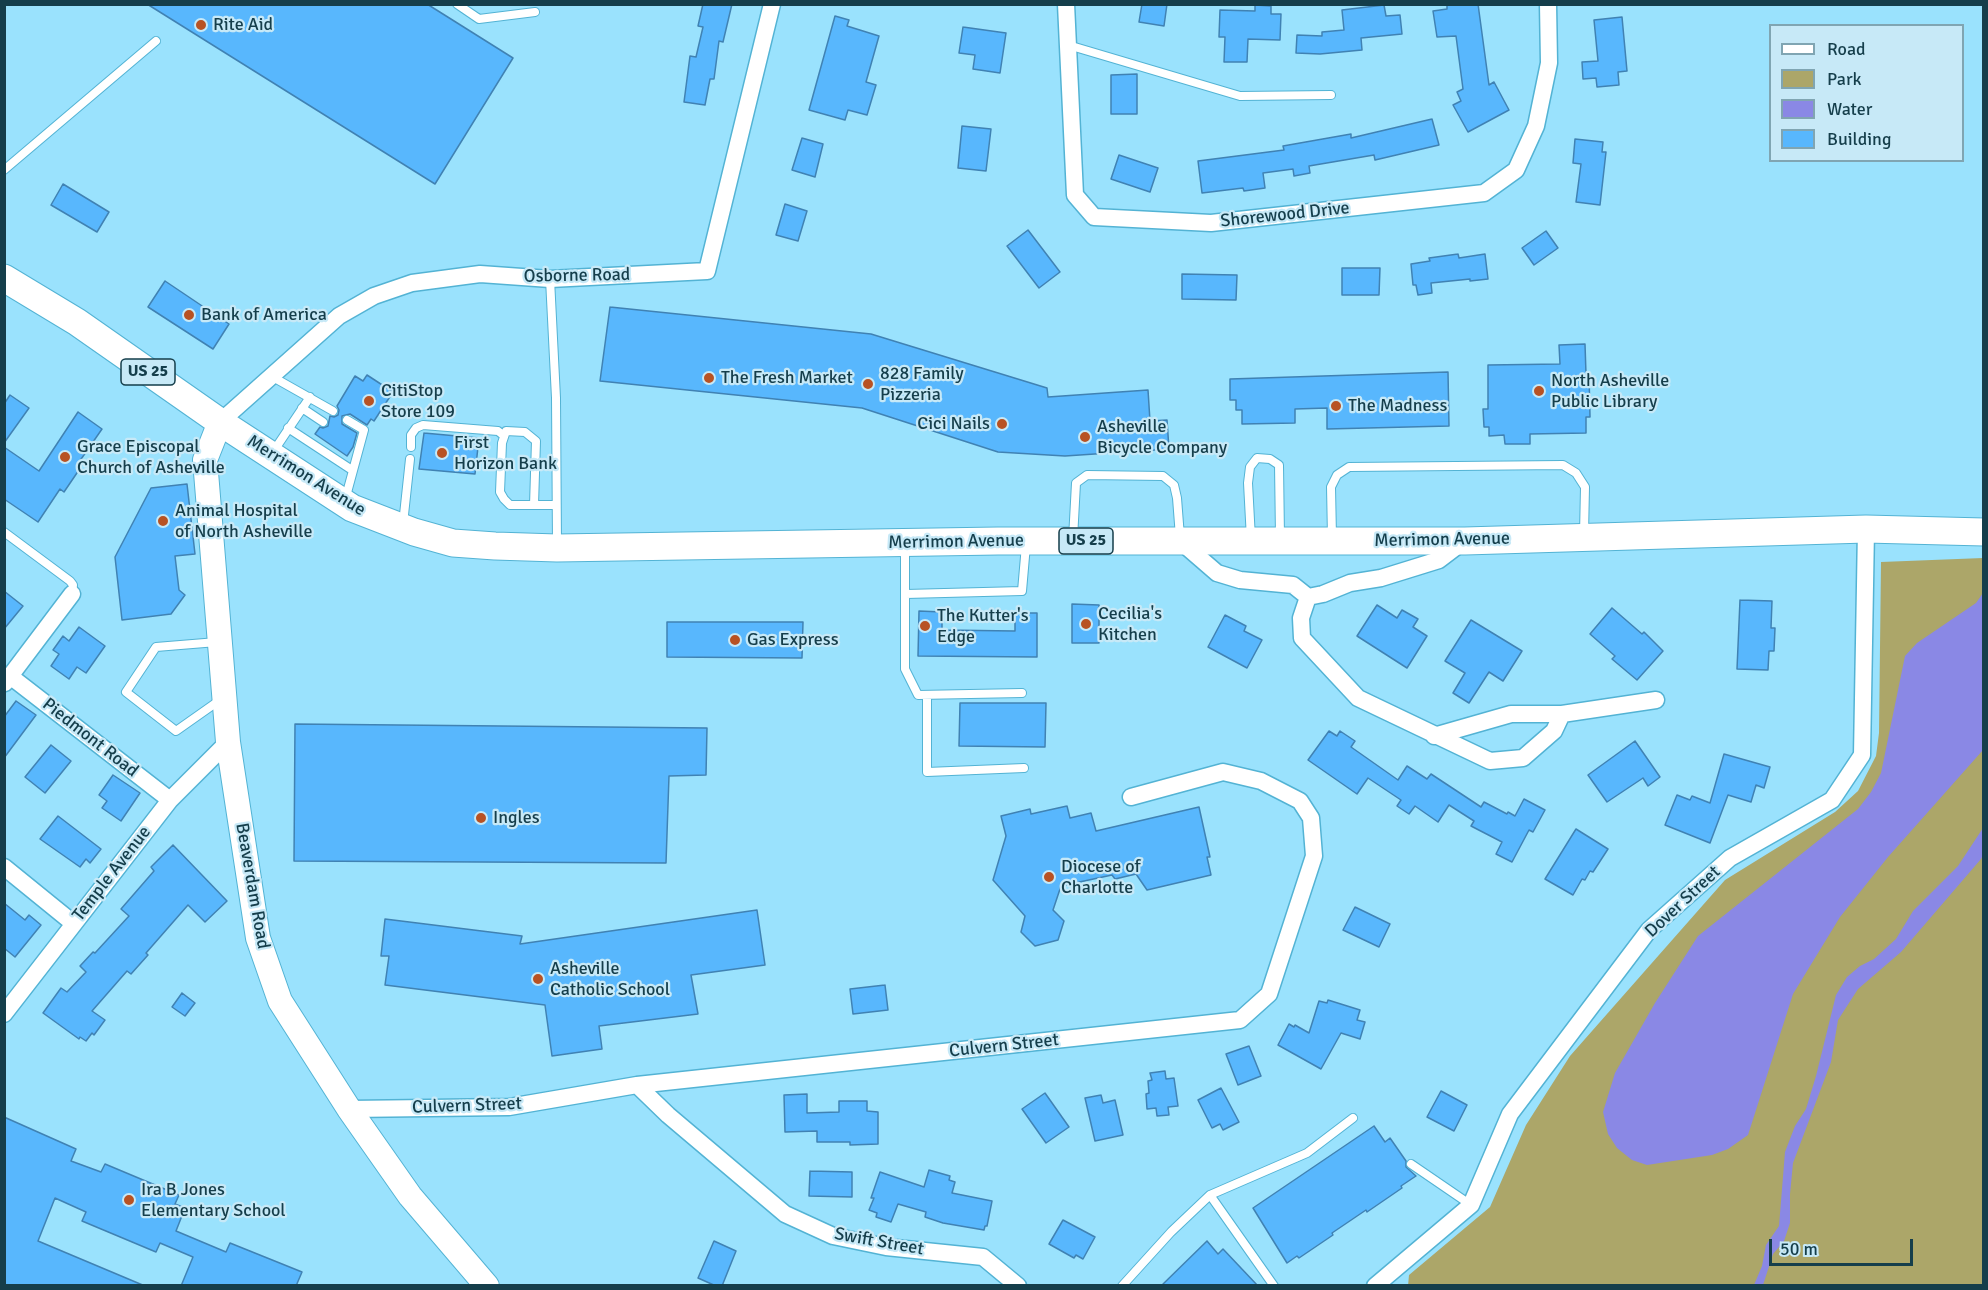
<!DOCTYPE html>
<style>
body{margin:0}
#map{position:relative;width:1988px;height:1290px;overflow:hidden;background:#9ae2fd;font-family:Signika,sans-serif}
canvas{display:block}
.frame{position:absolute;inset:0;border:6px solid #153e4b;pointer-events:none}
.legend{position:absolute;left:1769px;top:24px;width:195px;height:138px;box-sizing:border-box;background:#c7e9f7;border:2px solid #80a5b2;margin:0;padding:8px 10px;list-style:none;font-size:18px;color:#153e4b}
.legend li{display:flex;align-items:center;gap:12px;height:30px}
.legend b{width:30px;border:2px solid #80a5b2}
.scale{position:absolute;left:1769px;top:1239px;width:144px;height:27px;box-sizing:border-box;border:3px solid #153e4b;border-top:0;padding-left:8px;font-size:18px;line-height:21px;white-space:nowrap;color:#153e4b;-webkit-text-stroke:4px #c7e9f7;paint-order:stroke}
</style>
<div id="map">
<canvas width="1988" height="1290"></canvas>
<div class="frame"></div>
<ul class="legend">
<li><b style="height:8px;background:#fff"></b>Road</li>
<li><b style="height:16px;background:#aca669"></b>Park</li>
<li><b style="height:16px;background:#8a88e5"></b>Water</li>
<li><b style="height:16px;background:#58b7fd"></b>Building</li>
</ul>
<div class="scale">50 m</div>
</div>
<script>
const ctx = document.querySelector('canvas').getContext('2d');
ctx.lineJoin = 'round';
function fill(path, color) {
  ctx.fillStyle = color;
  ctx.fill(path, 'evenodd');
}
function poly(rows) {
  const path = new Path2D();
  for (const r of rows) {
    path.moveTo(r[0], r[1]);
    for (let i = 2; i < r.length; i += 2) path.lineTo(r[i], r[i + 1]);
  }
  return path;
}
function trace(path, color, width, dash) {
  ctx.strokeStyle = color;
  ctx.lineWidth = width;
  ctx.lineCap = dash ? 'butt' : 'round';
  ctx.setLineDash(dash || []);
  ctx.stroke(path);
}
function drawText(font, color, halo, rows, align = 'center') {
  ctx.font = font + ' Signika,sans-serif';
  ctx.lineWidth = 4.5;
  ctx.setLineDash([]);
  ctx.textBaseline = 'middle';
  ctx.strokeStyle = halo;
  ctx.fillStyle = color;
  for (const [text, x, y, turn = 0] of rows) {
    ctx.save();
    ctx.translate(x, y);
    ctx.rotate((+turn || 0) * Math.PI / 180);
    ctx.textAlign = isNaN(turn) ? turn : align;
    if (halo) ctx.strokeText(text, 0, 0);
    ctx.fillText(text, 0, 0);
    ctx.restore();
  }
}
fill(poly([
 [1983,558,1983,1285,1408,1286,1409,1275,1490,1207,1526,1125,1570,1056,1725,880,1835,812,1858,791,1876,756,1879,733,1881,562]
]), '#aca669');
fill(poly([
 [1983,593,1983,750,1888,857,1840,917,1793,994,1748,1135,1728,1149,1712,1155,1647,1165,1632,1160,1617,1148,1608,1134,1603,1112,1615,1073,1655,1003,1698,936,1858,809,1871,792,1881,773,1905,656,1917,643,1976,603],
 [1983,828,1983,855,1981,859,1901,952,1858,989,1838,1020,1831,1062,1793,1163,1790,1194,1790,1223,1784,1241,1773,1254,1763,1285,1754,1285,1762,1266,1766,1245,1779,1226,1785,1152,1795,1126,1806,1109,1816,1076,1836,995,1847,977,1860,966,1874,959,1896,939,1913,911,1958,866]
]), '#8a88e5');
const building = poly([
 [147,4,427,4,513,58,435,184,147,4],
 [703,4,732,4,723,42,719,41,714,79,710,79,705,105,684,102,690,56,696,57,703,27,698,26,703,4],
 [1142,4,1167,4,1164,26,1139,22,1142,4],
 [1447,4,1478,4,1489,85,1494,82,1509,110,1468,132,1453,105,1461,101,1457,92,1463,89,1456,36,1437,37,1433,11,1447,9,1447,4],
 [1255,5,1271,6,1271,14,1281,14,1280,40,1248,39,1247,62,1224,62,1225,37,1219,37,1220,10,1255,11,1255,5],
 [1384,5,1386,16,1400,15,1402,34,1361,38,1362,50,1320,54,1296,53,1297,35,1322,36,1322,32,1344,30,1342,10,1384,5],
 [835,16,849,20,847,26,879,36,866,82,876,85,867,115,848,110,845,120,809,110,835,16],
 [1622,17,1627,71,1618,72,1619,85,1597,87,1596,78,1583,79,1582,62,1598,61,1594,20,1622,17],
 [963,27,1006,33,1000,73,973,69,975,55,959,53,963,27],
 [1137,74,1137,114,1111,114,1111,75,1137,74],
 [1432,119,1439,145,1375,160,1374,155,1309,166,1310,173,1294,176,1293,169,1263,173,1265,188,1244,191,1243,188,1202,193,1198,161,1284,150,1283,146,1351,134,1351,138,1432,119],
 [962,126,991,129,986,171,958,168,962,126],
 [802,138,823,144,815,177,792,170,802,138],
 [1575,139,1603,142,1602,152,1606,152,1600,205,1576,202,1581,164,1573,163,1575,139],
 [1119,155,1158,168,1150,192,1111,179,1119,155],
 [63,184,109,212,97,232,51,205,63,184],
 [785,204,807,211,798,241,776,235,785,204],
 [1028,230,1060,272,1039,288,1007,246,1028,230],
 [1546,231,1558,248,1534,265,1522,248,1546,231],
 [1458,254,1459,258,1485,254,1488,279,1470,281,1470,279,1431,283,1432,293,1418,295,1416,285,1413,285,1411,264,1430,261,1429,258,1458,254],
 [1342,268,1380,268,1379,295,1342,295,1342,268],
 [1182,274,1237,275,1236,300,1182,299,1182,274],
 [165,281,229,324,213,349,148,307,165,281],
 [610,307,871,334,1047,388,1048,397,1148,390,1150,421,1167,420,1169,449,1065,456,998,452,862,408,600,381,610,307],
 [1585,344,1586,374,1589,374,1590,417,1586,417,1586,433,1530,434,1530,444,1505,444,1504,435,1489,436,1489,427,1484,427,1483,409,1488,409,1488,365,1560,364,1559,345,1585,344],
 [1448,372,1449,426,1327,429,1327,408,1295,409,1295,423,1242,424,1242,410,1236,410,1236,400,1230,400,1230,379,1448,372],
 [367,375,393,392,374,421,371,419,367,425,350,414,342,416,342,424,357,433,353,447,347,456,315,434,320,427,323,428,328,426,330,416,334,417,338,415,339,410,337,406,355,376,363,381,367,375],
 [10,395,29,408,4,443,4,404,10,395],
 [78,412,102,429,77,465,81,467,64,492,60,489,38,522,4,499,4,447,39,471,78,412],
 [424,433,479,438,475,474,419,469,424,433],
 [187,484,195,554,175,556,179,590,185,595,171,614,122,620,115,557,151,488,187,484],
 [4,591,23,606,4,629,4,591],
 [1740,600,1772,601,1771,628,1775,628,1774,651,1769,651,1768,670,1737,669,1740,600],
 [1072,604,1099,605,1099,643,1072,643,1072,604],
 [1377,605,1397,618,1402,610,1418,619,1413,627,1427,636,1407,668,1357,636,1377,605],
 [1612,608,1642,634,1644,632,1663,651,1637,680,1612,659,1615,656,1590,634,1612,608],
 [919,611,942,612,942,630,1015,631,1015,613,1037,613,1037,657,918,656,919,611],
 [1225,615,1246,626,1244,631,1262,640,1247,668,1208,647,1225,615],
 [1471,620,1522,651,1503,681,1489,672,1469,703,1453,693,1465,673,1445,661,1471,620],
 [667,622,803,622,802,658,667,657,667,622],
 [79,627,105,646,86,673,77,667,69,679,51,666,59,654,53,650,63,636,69,641,79,627],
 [16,701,36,715,4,758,4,717,16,701],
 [960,703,1046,703,1045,747,959,746,960,703],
 [295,724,707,728,706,775,669,776,666,863,294,861,295,724],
 [1329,731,1337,736,1340,731,1355,741,1351,747,1398,780,1407,766,1427,779,1431,774,1481,807,1484,802,1507,814,1508,812,1515,816,1524,799,1545,810,1533,832,1529,830,1512,862,1496,854,1502,842,1471,826,1474,821,1449,805,1438,822,1415,806,1409,814,1397,806,1401,800,1368,778,1357,794,1308,760,1329,731],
 [1635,741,1660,777,1648,786,1643,778,1607,802,1588,775,1635,741],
 [51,745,71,761,45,793,25,777,51,745],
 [1724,754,1770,767,1764,788,1756,785,1751,802,1728,795,1710,843,1665,825,1677,795,1690,800,1692,796,1710,803,1724,754],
 [113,775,140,793,121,821,102,808,107,801,99,795,113,775],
 [1067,806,1070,818,1091,813,1096,831,1199,807,1210,857,1207,857,1211,875,1147,890,1136,874,1115,879,1112,875,1061,886,1053,910,1064,921,1058,940,1035,946,1021,932,1025,916,993,880,1006,836,1001,816,1030,809,1031,814,1067,806],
 [58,816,101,849,90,863,86,859,80,867,40,839,58,816],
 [1576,829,1608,849,1593,872,1590,871,1585,880,1582,879,1573,895,1545,879,1576,829],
 [173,845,227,901,205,922,188,905,146,953,148,955,131,974,127,971,92,1011,105,1020,94,1035,92,1033,86,1041,80,1037,79,1039,43,1013,61,988,67,992,86,972,80,966,93,952,95,953,129,916,121,909,154,871,151,867,173,845],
 [4,903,25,920,29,915,41,925,15,957,4,948,4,903],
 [1355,907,1390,924,1379,947,1343,930,1355,907],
 [757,910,765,965,691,975,698,1014,599,1026,602,1049,552,1056,545,1005,385,985,389,956,381,956,385,919,522,936,520,944,757,910],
 [885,985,888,1010,853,1014,850,989,885,985],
 [182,993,195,1003,185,1016,172,1007,182,993],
 [1328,1000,1360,1010,1357,1020,1365,1022,1360,1039,1341,1033,1321,1069,1278,1045,1289,1024,1294,1027,1295,1025,1309,1033,1319,1001,1327,1003,1328,1000],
 [1249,1046,1261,1076,1238,1085,1226,1054,1249,1046],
 [1165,1071,1166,1079,1174,1078,1178,1106,1168,1107,1169,1115,1157,1116,1156,1108,1147,1109,1146,1094,1149,1093,1148,1081,1152,1080,1150,1073,1165,1071],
 [1221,1088,1239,1122,1223,1130,1220,1124,1212,1128,1198,1100,1221,1088],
 [1441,1091,1467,1105,1454,1131,1427,1117,1441,1091],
 [1045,1093,1069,1127,1046,1143,1022,1109,1045,1093],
 [807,1094,807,1113,839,1112,839,1101,867,1101,867,1111,878,1112,878,1144,850,1145,850,1142,817,1142,817,1131,785,1132,784,1095,807,1094],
 [1101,1095,1103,1103,1115,1100,1123,1135,1095,1141,1085,1098,1101,1095],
 [4,1117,76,1149,71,1161,101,1172,105,1164,179,1195,175,1204,185,1208,176,1231,226,1252,230,1243,302,1272,296,1286,181,1286,193,1257,160,1243,156,1252,82,1221,86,1212,55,1198,38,1241,145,1286,4,1286,4,1117],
 [1374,1126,1385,1142,1390,1138,1406,1161,1406,1167,1416,1176,1401,1186,1402,1188,1367,1212,1366,1210,1332,1233,1333,1235,1299,1258,1297,1256,1287,1263,1253,1208,1374,1126],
 [929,1170,950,1176,949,1180,955,1182,952,1193,992,1201,987,1226,985,1226,984,1230,943,1223,925,1217,926,1212,898,1204,891,1222,876,1217,877,1213,869,1210,874,1198,871,1198,880,1172,924,1187,929,1170],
 [810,1171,852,1172,852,1197,809,1196,810,1171],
 [1063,1220,1095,1237,1083,1259,1076,1255,1074,1258,1049,1244,1063,1220],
 [714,1241,736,1251,722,1286,716,1286,698,1278,714,1241],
 [1207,1241,1218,1254,1223,1249,1258,1286,1161,1286,1207,1241]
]);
fill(building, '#58b7fd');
trace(building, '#4082b3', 1.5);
const lane = poly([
 [457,4,479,19,535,12],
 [1068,45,1240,96,1331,95],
 [4,170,156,41],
 [550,279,556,398,557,544],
 [271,376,333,411],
 [302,408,323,422],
 [288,428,352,470],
 [411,447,411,435,416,428,423,425,498,431,503,435],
 [273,452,310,397],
 [345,500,364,430,347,420],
 [534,505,536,441,525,432,506,431,502,443,500,492,504,499,510,505,556,505],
 [403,524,410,459],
 [4,532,70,581,73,585,72,594],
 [1332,537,1331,487,1337,475,1349,467,1563,465,1576,473,1585,487,1584,534],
 [1073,539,1076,483,1087,475,1163,476,1174,485,1177,498,1180,537],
 [1251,539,1248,483,1250,467,1257,458,1270,459,1279,465,1280,537],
 [905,545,905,669,918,695,1022,693],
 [906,594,1022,591,1026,545],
 [217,642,156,647,126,692,176,731,220,700],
 [927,695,927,772,1024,768],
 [1411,1164,1471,1205],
 [1122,1286,1171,1232,1210,1195],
 [1274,1286,1210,1195,1307,1153,1353,1118]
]);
const street = poly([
 [1066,4,1075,195,1094,217,1211,223,1484,193,1516,170,1536,126,1549,63,1548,4],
 [220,422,339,316,374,296,412,283,480,274,550,279,707,271,772,4],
 [1180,541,1217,573,1240,580,1293,585,1308,597],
 [1464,541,1439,560,1381,578,1350,583,1323,594,1308,597,1301,618,1302,638,1358,698,1490,761,1523,758,1554,731,1562,714,1656,700],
 [10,676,170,800],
 [5,683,72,594],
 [1434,736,1511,714,1562,714],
 [4,867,73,923],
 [4,1014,170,800,228,742],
 [637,1085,668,1115,785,1214,833,1236,886,1247,983,1257,1018,1286],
 [349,1109,509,1107,637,1085,1240,1020,1269,994,1314,856,1311,818,1300,801,1261,781,1223,772,1131,797],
 [1375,1286,1471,1205,1510,1114,1649,930,1730,858,1832,800,1862,755,1866,529]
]);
const secondary = poly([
 [220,422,205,460,228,742,258,938,280,1001,349,1109,410,1196,487,1286]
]);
const primary = poly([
 [4,278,77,322,220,422,352,508,414,532,453,543,495,546,557,548,998,541,1465,541,1866,529,1984,532]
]);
trace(lane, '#53b3d4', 10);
trace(street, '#53b3d4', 19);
trace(secondary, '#53b3d4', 26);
trace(primary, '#53b3d4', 29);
trace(lane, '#fff', 8);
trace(street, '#fff', 16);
trace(secondary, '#fff', 24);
trace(primary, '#fff', 27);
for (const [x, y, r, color] of [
 [201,25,6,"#b85223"],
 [189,315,6,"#b85223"],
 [709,378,6,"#b85223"],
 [868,384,6,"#b85223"],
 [1539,391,6,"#b85223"],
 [369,401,6,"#b85223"],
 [1336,406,6,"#b85223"],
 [1002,424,6,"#b85223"],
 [1085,437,6,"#b85223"],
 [442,453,6,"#b85223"],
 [65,457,6,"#b85223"],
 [163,521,6,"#b85223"],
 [1086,624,6,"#b85223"],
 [925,626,6,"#b85223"],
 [735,640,6,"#b85223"],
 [481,818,6,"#b85223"],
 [1049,877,6,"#b85223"],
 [538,979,6,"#b85223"],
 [129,1200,6,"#b85223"]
]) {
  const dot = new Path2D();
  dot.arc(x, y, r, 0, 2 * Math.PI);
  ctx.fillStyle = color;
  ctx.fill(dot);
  trace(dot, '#c7e9f7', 2);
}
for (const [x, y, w] of [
 [148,372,54],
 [1086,541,54]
]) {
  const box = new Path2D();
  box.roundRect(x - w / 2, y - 13, w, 26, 4.5);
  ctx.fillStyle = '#c7e9f7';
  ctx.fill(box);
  trace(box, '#153e4b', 1.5);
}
drawText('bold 16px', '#153e4b', null, [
 ["US 25",148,372],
 ["US 25",1086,541]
]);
drawText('18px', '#153e4b', '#c7e9f7', [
 ["Rite Aid",213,25],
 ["Bank of America",201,315],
 ["828 Family",880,374],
 ["Pizzeria",880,395],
 ["The Fresh Market",721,378],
 ["North Asheville",1551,381],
 ["Public Library",1551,402],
 ["CitiStop",381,391],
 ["Store 109",381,412],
 ["The Madness",1348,406],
 ["Cici Nails",990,424,"right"],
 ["Asheville",1097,427],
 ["Bicycle Company",1097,448],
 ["First",454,443],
 ["Horizon Bank",454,464],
 ["Grace Episcopal",77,447],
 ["Church of Asheville",77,468],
 ["Animal Hospital",175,511],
 ["of North Asheville",175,532],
 ["Cecilia's",1098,614],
 ["Kitchen",1098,635],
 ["The Kutter's",937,616],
 ["Edge",937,637],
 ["Gas Express",747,640],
 ["Ingles",493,818],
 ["Diocese of",1061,867],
 ["Charlotte",1061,888],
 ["Asheville",550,969],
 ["Catholic School",550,990],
 ["Ira B Jones",141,1190],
 ["Elementary School",141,1211]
], 'left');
drawText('18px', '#153e4b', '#c7e9f7', [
 ["Shorewood Drive",1285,215,-6],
 ["Osborne Road",577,276,-1],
 ["Merrimon Avenue",306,476,32],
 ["Merrimon Avenue",1442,540,-1],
 ["Merrimon Avenue",956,542,-1],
 ["Piedmont Road",90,738,38],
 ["Temple Avenue",112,874,-52],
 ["Beaverdam Road",252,886,80],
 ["Dover Street",1683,902,-43],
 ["Culvern Street",1004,1046,-6],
 ["Culvern Street",467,1106,-2],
 ["Swift Street",879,1242,10]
]);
</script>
